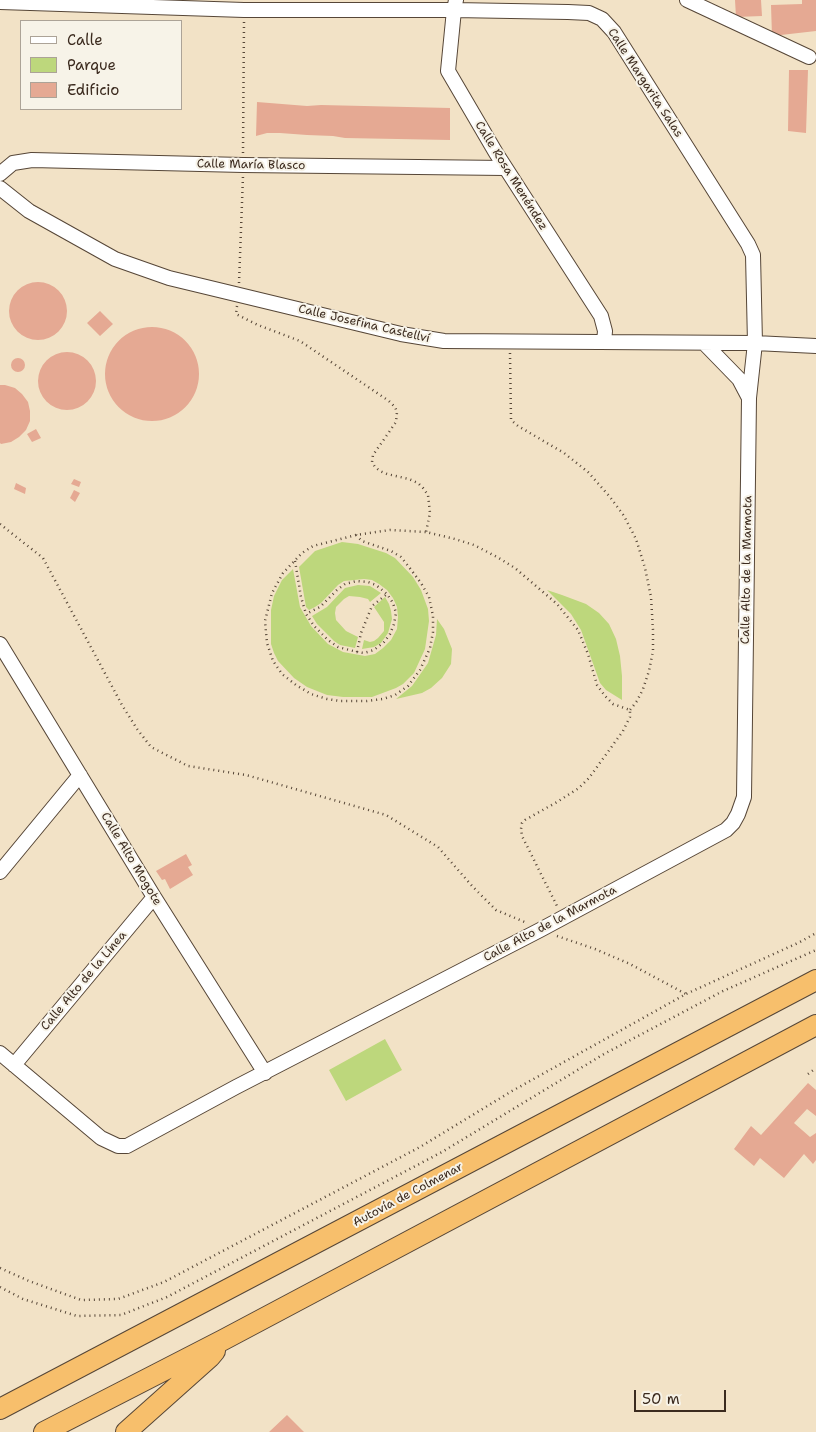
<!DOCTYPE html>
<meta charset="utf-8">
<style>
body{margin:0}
#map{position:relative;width:816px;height:1432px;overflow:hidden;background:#f2e2c6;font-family:"Shantell Sans",sans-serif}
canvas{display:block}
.legend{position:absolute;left:20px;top:20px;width:162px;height:90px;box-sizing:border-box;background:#f7f3e8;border:1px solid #aca397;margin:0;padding:6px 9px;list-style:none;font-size:15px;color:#3b2a1e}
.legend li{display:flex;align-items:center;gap:10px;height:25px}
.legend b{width:25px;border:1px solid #aca397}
.scale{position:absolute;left:634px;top:1390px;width:92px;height:22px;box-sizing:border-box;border:2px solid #3b2a1e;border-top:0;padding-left:6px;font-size:15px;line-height:18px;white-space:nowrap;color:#3b2a1e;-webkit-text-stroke:4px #f7f3e8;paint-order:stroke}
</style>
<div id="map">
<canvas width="816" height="1432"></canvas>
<ul class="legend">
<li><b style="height:6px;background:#fff"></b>Calle</li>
<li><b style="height:14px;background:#bdd77c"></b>Parque</li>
<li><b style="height:14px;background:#e5a993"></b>Edificio</li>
</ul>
<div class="scale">50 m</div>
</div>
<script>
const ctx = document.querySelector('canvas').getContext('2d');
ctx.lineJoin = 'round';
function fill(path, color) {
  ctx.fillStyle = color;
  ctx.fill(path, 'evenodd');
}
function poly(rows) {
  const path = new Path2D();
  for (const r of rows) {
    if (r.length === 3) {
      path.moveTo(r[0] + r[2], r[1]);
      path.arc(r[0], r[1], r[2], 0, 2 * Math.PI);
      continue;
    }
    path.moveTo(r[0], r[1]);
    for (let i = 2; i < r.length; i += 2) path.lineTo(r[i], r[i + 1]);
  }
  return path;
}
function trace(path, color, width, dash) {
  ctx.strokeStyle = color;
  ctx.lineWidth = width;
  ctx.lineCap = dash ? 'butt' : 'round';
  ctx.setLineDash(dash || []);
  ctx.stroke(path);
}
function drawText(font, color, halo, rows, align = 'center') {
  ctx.font = font + ' "Shantell Sans",sans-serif';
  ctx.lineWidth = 4;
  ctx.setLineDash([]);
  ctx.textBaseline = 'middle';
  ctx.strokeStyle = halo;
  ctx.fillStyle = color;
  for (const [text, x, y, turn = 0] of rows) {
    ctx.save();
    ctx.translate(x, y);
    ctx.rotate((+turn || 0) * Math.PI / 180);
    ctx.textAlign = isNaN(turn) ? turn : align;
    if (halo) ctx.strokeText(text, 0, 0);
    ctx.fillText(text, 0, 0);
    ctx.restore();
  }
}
fill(poly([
 [342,542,358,544,386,553,395,558,413,577,421,590,428,609,429,621,425,649,414,673,403,684,396,688,372,697,343,697,327,695,307,687,294,678,278,661,274,653,271,644,271,610,274,596,282,580,293,569,300,607,311,626,328,644,343,652,365,656,375,654,383,648,391,640,397,629,398,617,397,607,393,598,387,590,379,584,372,580,364,579,344,581,338,585,321,603,315,607,309,610,306,607,299,567,315,551],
 [358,585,370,586,381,593,370,602,368,599,360,597,349,596,344,599,336,607,335,613,336,620,346,631,358,637,355,648,340,645,334,641,317,624,312,616,327,607,345,588],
 [547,590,562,595,586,604,599,613,609,624,616,639,620,656,622,676,622,700,606,690,600,683,581,630,571,614],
 [385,597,389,604,391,611,392,619,388,633,381,643,374,647,362,649,364,640,370,642,374,641,378,638,384,631,384,622,374,607],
 [437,619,444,629,452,649,451,664,442,678,431,688,422,693,396,699,412,686,428,663,436,635],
 [385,1039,402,1070,346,1101,329,1070]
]), '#bdd77c');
fill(poly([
 [735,0,761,0,762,16,736,17],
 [802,0,816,0,816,31,772,36,771,5,802,4],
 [789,70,808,70,806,133,788,131],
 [257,102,307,106,321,105,450,108,450,140,345,138,333,136,307,135,280,133,267,133,256,136],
 [38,311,29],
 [100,311,113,324,100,336,87,323],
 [152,374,47],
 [67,381,29],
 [18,365,7],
 [0,385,5,385,15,388,22,394,28,402,30,411,30,421,26,430,19,437,11,442,1,444,0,443],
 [36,429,41,438,32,442,27,434],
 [74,479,81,482,79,487,71,484],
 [16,483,26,488,25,494,14,489],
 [74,490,80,493,75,502,70,498],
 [186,854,192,865,188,867,193,875,170,889,165,879,162,880,156,871],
 [808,1083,816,1090,816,1116,807,1109,794,1123,810,1137,816,1133,816,1160,813,1164,804,1154,784,1178,760,1158,754,1166,734,1149,751,1126,761,1135],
 [287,1415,304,1432,269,1432]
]), '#e5a993');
const minor = poly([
 [456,0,454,10,448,71,496,153,601,316,605,331,604,342],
 [687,0,809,57],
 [0,2,244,10,454,10,568,12,589,13,602,19,614,32,748,244,753,255,755,343,749,398,744,797,738,814,733,823,726,830,540,930,236,1087,127,1146,118,1146,101,1138,0,1053],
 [0,174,13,163,32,160,243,165,505,168],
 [0,188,29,211,115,259,169,278,401,334,444,341,755,343,816,346],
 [704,343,739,379,749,398],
 [0,644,154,897,265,1073],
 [0,872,80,775],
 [14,1065,154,897]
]);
const highway = poly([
 [0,1409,816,980],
 [44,1432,223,1340,816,1025],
 [126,1432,210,1357,215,1351]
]);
trace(minor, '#564637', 16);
trace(highway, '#564637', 22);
trace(poly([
 [243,153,244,21],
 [239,283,243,176],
 [237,306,236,314,258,325,300,341,389,401,395,407,397,412,396,422,373,455,372,462,375,467,380,471,387,474,409,479,418,483,423,488,428,495,430,513,426,532,455,539,474,545,497,557,515,568,557,604,578,630,588,654,597,685,605,696,613,704,630,710,630,717,623,731,589,778,579,788,557,802,525,820,522,823,521,829,522,836,557,906],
 [510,353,511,420,518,426,564,453,588,472,610,497,624,516,636,539,645,568,651,597,653,630,653,651,649,671,643,689,637,701,630,710],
 [0,524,43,558,122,705,137,729,151,747,188,766,246,775,386,815,438,847,473,887,496,910,527,923],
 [356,535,362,541,391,551,401,557,409,567,421,583,429,597,433,616,433,632,430,648,420,670,408,686,395,695,383,699,367,701,340,701,327,699,311,694,296,685,282,674,273,661,267,643,265,621,272,593,283,573,302,553,313,546,356,535,390,530,426,532],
 [295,561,301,597,306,614,314,626,328,640,338,647,357,652,364,653,374,650,384,642,390,634,394,624,396,613,393,603,387,594,376,585,368,582,357,581,345,584,337,590,320,607,306,614],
 [357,652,361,633,372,606,387,594],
 [557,936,595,949,630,964,686,994],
 [808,1074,816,1068],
 [0,1268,29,1281,81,1300,118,1299,164,1282,420,1147,512,1091,686,994,800,942,816,933],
 [0,1287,23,1299,77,1316,121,1315,167,1297,442,1152,604,1054,723,991,816,950]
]), '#564637', 2.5, [1, 4]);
trace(minor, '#fff', 14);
trace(highway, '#f7bf6c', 20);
drawText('12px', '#3b2a1e', '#f7f3e8', [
 ["Calle Margarita Salas",645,83,57],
 ["Calle María Blasco",251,165,1],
 ["Calle Rosa Menéndez",511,176,58],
 ["Calle Josefina Castellví",364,324,13],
 ["Calle Alto de la Marmota",747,570,-89],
 ["Calle Alto Mogote",131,859,59],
 ["Calle Alto de la Marmota",550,924,-28],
 ["Calle Alto de la Línea",84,981,-50],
 ["Autovía de Colmenar",408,1195,-28]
]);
</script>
